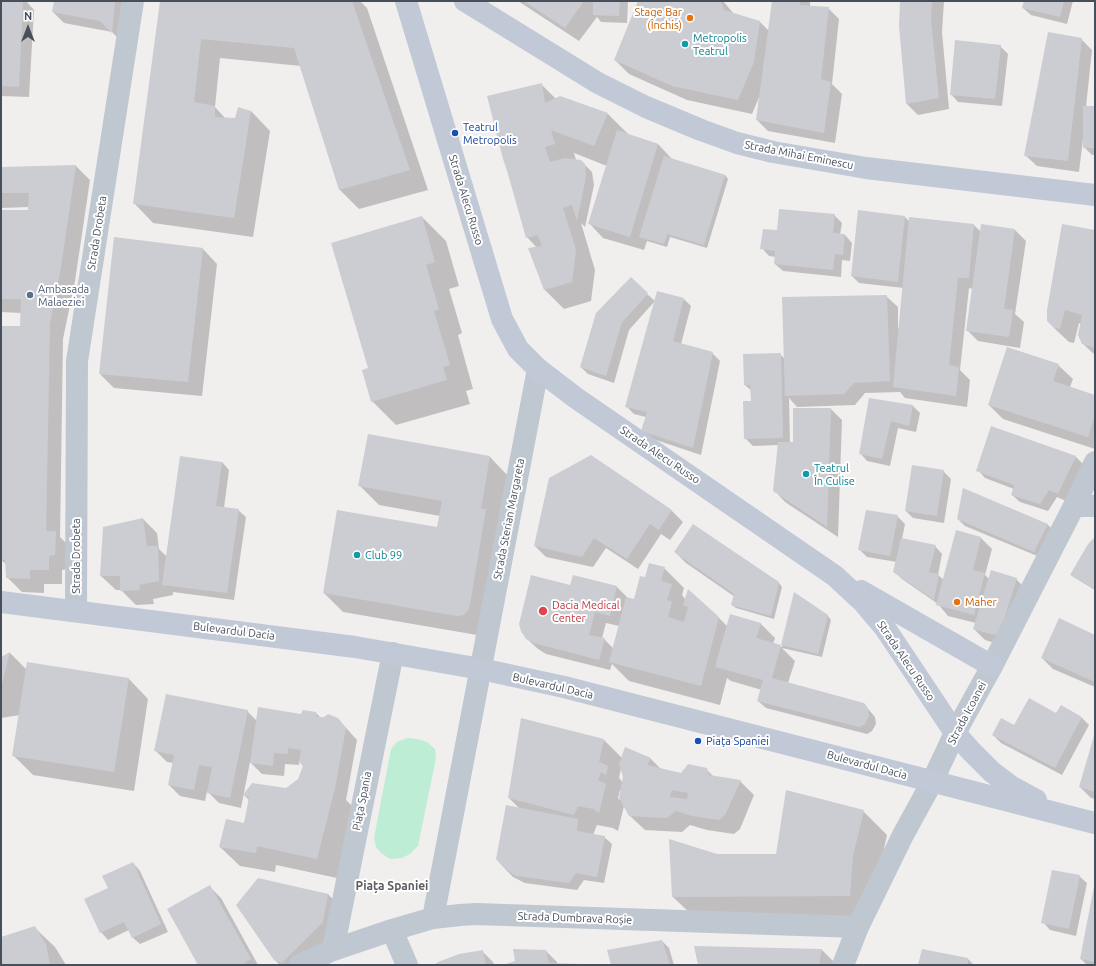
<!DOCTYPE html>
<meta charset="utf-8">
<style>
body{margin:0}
#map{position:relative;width:1096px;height:966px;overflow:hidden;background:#f1eeee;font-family:Ubuntu,sans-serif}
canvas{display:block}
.frame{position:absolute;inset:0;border:2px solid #474f5b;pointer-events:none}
.north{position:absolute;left:8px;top:8px;width:40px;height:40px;-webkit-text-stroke:3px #fff;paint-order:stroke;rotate:0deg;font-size:11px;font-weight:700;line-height:16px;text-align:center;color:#474f5b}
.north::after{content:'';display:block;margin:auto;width:14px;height:18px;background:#474f5b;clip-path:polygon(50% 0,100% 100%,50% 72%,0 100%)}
</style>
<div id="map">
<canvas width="1096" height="966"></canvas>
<div class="frame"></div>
<div class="north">N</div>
</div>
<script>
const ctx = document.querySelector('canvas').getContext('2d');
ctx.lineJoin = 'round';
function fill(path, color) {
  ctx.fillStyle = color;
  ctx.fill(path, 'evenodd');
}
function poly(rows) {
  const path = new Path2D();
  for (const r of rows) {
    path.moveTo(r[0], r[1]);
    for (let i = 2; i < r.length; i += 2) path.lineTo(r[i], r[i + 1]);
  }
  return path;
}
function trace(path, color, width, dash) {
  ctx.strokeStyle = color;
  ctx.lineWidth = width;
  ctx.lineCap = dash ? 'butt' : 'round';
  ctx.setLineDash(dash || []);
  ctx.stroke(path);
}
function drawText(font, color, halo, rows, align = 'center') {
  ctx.font = font + ' Ubuntu,sans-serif';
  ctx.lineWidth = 4;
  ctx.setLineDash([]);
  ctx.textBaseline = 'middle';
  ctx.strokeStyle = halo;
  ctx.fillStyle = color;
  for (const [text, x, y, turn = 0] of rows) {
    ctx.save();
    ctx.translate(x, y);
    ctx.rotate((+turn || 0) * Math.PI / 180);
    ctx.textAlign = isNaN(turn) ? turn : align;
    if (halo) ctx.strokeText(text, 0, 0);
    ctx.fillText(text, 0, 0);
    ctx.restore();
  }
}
fill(poly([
 [407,738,418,739,427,742,435,749,436,758,418,846,410,854,402,858,390,859,381,853,376,847,374,838,391,749,397,742]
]), '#beedd5');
fill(poly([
 [1,1,26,1,34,10,29,97,1,96],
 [55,1,127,1,123,43,112,32,64,23,53,12],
 [161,1,360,1,367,8,428,190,359,209,340,190,301,66,220,58,215,107,226,119,235,119,251,111,270,131,253,237,153,223,134,203],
 [518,1,628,1,627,23,601,22,597,17,579,41],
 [639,1,723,1,734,14,760,22,769,31,773,1,810,1,810,7,828,8,839,19,832,84,842,94,835,143,768,131,757,120,759,97,752,114,687,100,629,74,615,60],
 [901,1,944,1,942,32,949,109,918,115,907,104],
 [1025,1,1073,1,1067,24,1031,15,1023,8],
 [1081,39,1092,50,1086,107,1095,107,1095,155,1092,155,1084,147,1084,139,1083,139,1079,172,1037,166,1025,155],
 [1000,46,1008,54,1002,106,958,102,951,94],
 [541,84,556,99,560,98,608,114,629,135,658,144,672,159,725,175,728,179,707,248,670,237,667,247,647,241,644,250,603,238,589,223,607,166,574,153,576,160,580,160,592,172,594,185,585,227,581,223,595,270,591,301,564,309,545,290,530,249,537,248,527,237],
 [76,166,90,180,75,281,63,339,60,537,70,547,69,569,62,570,62,584,44,584,44,593,22,592,7,577,7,565,1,560,1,327,21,327,22,313,1,312,1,211,29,211,29,207,1,208,1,168],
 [834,215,842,223,840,235,845,235,852,243,850,261,842,260,841,277,783,271,775,264,776,257,769,256,762,248],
 [422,217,446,241,459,286,449,289,462,333,458,335,473,389,466,391,470,404,396,425,372,401,369,369],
 [905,217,910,222,974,225,981,232,982,225,1015,230,1026,241,1015,314,1024,322,1020,348,978,341,967,330,973,289,969,288,960,370,970,380,967,407,905,398,900,392,865,393,855,405,797,407,789,398,790,443,794,443,831,409,842,420,838,537,785,502,774,490,779,445,753,446,745,438,752,402,752,391,745,385,780,354,785,359,886,296,898,307,898,329,900,329,904,288,859,283,852,276],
 [1095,231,1095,355,1083,344,1081,324,1079,323,1074,343,1069,342,1054,328],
 [203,249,217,264,202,396,114,388,100,374],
 [647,294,655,301,629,330,614,383,588,374,581,367],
 [684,299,691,306,681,344,712,353,720,361,701,455,650,438,642,431,646,417,634,414,626,406],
 [1058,365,1073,379,1070,387,1095,396,1095,449,1003,419,989,405],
 [870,399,913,406,920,413,916,432,898,428,890,466,867,461,860,453],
 [992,427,1076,457,1083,464,1066,501,1057,497,1048,511,1020,502,1012,495,1014,489,985,478,978,470],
 [591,456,672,511,683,522,670,540,661,534,638,569,606,548,593,567,546,557,535,546],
 [490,457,509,477,477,635,343,612,324,593,438,528,440,516,379,505,359,485],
 [222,462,229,470,224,508,238,510,246,517,234,600,173,592,173,595,153,599,154,604,136,605,121,590,116,590,101,576,104,528,143,519,157,533,159,549,167,557],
 [943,471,951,479,944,523,913,518,906,511],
 [963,489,1048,525,1055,532,1042,558,965,526,958,519],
 [897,516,905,524,902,539,935,546,942,554,938,575,944,580,981,538,992,549,985,575,989,579,1016,579,1027,590,1005,646,985,640,974,629,976,623,948,616,938,604,902,579,895,572,897,562,867,557,859,549],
 [1095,539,1095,590,1075,578,1072,575],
 [675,552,779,583,782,587,774,619,736,608,732,605,735,597,686,563],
 [664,568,684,588,682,595,686,600,718,617,728,627,760,623,775,638,773,644,782,647,794,594,828,616,831,620,822,657,782,648,795,661,788,683,864,704,875,717,876,724,872,731,867,734,766,708,758,701,762,690,731,681,727,678,720,705,629,681,612,664,610,670,546,654,538,649,526,638,571,586,573,576,617,587,628,598,635,600,646,579],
 [606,623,619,626,613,648,604,639,602,638],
 [1095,636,1095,687,1053,669,1042,658],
 [10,653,27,670,129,679,148,699,134,791,33,775,13,755,20,715,1,718,1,658],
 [247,711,257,721,316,713,321,718,338,719,357,740,346,800,354,808,337,878,276,865,275,872,240,866,220,847,245,824,249,800,244,795,286,789,299,779,304,765,299,760,299,765,285,764,284,776,262,774,250,762,241,808,219,803,207,791,205,801,180,796,169,785,173,763,167,762,156,751],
 [1081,717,1089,725,1062,775,1001,743,993,735,1015,727],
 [1095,735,1095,799,1091,798,1080,787],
 [604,740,622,758,651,759,661,769,682,774,706,769,714,777,740,781,754,795,740,829,734,834,707,830,690,825,682,832,645,830,630,816,624,806,618,831,613,828,597,825,593,835,604,837,612,844,604,883,584,880,577,890,525,883,513,877,505,869,520,809,509,798],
 [621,768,624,777,623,783,619,778],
 [620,790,622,791,620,800,618,798],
 [863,811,887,835,869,916,693,916,673,897,717,855,779,855],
 [133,863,140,871,168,932,140,944,132,937,129,930,108,940,101,932,110,889],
 [1079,876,1087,883,1076,936,1050,930,1043,922],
 [259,880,328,894,339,906,333,933,301,965,280,965,275,960],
 [210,887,221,898,258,965,199,965],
 [1095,887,1095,965,1087,965,1081,959],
 [35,928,55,947,66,965,1,965,1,938],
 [662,941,669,948,674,965,612,965],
 [822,950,837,965,699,965],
 [482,951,493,962,494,965,436,965],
 [546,951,557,962,557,964,585,965,505,965],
 [968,959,974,965,919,965]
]), '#0003');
fill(poly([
 [1,1,23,1,19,87,1,86],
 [54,1,115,1,112,33,100,21,52,12],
 [160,1,352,1,410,170,339,190,294,48,201,39,194,102,215,106,215,117,235,118,238,107,251,111,234,218,133,204],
 [524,1,584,1,565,28],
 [593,1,620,1,619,16,593,15],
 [638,1,721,1,724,10,760,21,754,62,738,100,672,86,614,60],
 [772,1,800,1,800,5,829,7,821,79,831,82,824,133,756,120],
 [900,1,932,1,931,20,939,98,906,104,899,26],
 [1024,1,1064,1,1060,17,1022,8],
 [1048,32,1082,38,1068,161,1024,156],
 [955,40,1001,45,995,99,950,95],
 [542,83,545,103,560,96,608,113,594,146,551,130,555,144,545,147,550,162,565,158,581,160,585,164,586,177,577,221,572,205,563,208,576,250,572,282,544,290,528,248,542,246,538,235,526,238,508,174,503,159,487,96],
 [1083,106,1095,106,1095,148,1083,148],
 [617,130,658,144,630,237,588,224],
 [664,156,725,175,704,245,667,234,664,244,639,237],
 [76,165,61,267,50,324,46,531,56,531,55,555,49,556,49,570,30,570,30,579,6,578,5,560,1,560,1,326,20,326,21,299,1,299,1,210,28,210,29,193,1,193,1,167],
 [779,209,835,214,833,233,845,234,843,255,835,254,833,270,774,264,775,251,760,249,763,229,777,230],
 [858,210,905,216,898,282,851,276],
 [422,216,435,262,426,265,439,309,434,311,450,365,443,367,447,380,371,402,362,370,368,368,331,243],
 [909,217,974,224,969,278,958,278,949,365,959,367,956,396,893,387],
 [981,224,1015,229,1004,309,1013,310,1009,337,966,331],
 [1062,224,1095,230,1095,348,1082,344,1078,335,1082,315,1065,310,1060,329,1054,328,1047,321,1047,310],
 [114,237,203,248,188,382,99,374],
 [631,277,648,293,622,322,606,376,580,367,596,313],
 [657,291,684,298,673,341,713,352,693,448,641,431,647,412,625,407],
 [887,295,890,381,854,383,844,394,785,396,782,297],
 [1007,347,1059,364,1053,381,1095,395,1095,415,1088,437,988,405],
 [781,353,783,438,744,439,743,401,751,401,750,385,744,385,743,354],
 [869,398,913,405,909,426,891,421,882,459,859,454],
 [793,408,831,408,827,527,773,491,778,442,793,442],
 [991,426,1076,456,1058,494,1049,490,1040,504,1011,495,1014,485,976,471],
 [368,434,490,456,481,509,486,509,470,605,468,610,464,615,457,616,323,593,337,510,437,527,442,501,358,486],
 [591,455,672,510,659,530,650,524,627,559,594,538,582,557,534,546,549,478],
 [180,456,222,462,216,506,239,509,227,593,162,585],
 [912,465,944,470,937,516,905,511],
 [963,488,1048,524,1034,552,957,519],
 [866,510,898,515,890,556,858,550],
 [143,518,147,546,158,546,159,581,139,585,140,590,120,591,120,576,100,576,103,527],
 [693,524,779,582,771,616,731,605,734,594,674,552],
 [956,530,981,537,973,570,985,573,974,615,936,605],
 [1095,537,1095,589,1070,575,1088,544],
 [901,538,936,545,929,572,939,574,934,600,893,572],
 [649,563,665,567,661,581,672,584,667,600,672,602,668,617,684,622,688,607,683,605,688,589,719,617,701,686,609,662,626,597,634,599,640,576,645,577],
 [991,570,1017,578,1000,632,994,635,973,629],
 [531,575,570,585,573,575,617,586,610,616,595,612,589,635,605,638,599,660,534,643,526,639,521,631,519,624],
 [794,592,828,615,818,654,781,645],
 [730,614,761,623,756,638,781,645,772,678,864,703,868,708,869,716,865,724,859,727,757,701,763,680,715,667],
 [1059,618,1095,635,1095,682,1041,658],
 [10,652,2,684,1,684,1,657],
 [27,662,129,678,114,772,12,756],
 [166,694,248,710,230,798,207,793,212,767,199,765,194,790,168,785,174,755,154,751],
 [1029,698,1056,713,1061,705,1082,717,1055,768,992,735,1001,718,1014,725],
 [258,707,301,714,303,710,316,712,317,717,324,717,328,714,338,718,346,728,335,788,317,859,257,846,256,853,219,847,226,819,244,823,249,797,243,795,252,783,286,788,298,779,303,766,299,762,301,750,288,748,288,754,274,753,273,766,250,763],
 [521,718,604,739,599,762,608,766,606,775,601,772,598,780,606,784,599,813,593,809,578,806,574,815,508,798],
 [1095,732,1095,792,1079,787],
 [625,747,651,758,647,765,681,773,688,764,707,768,709,775,741,780,725,815,719,820,692,816,676,811,667,818,629,816,619,798,623,777,619,764],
 [672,790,688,793,687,799,670,797],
 [786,790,864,810,853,856,850,896,672,897,669,839,717,854,776,854],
 [506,805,578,819,577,831,605,836,597,877,576,873,569,883,516,876,505,869,496,859],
 [133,862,161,924,132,938,124,922,100,933,84,899,108,888,102,876],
 [1052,870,1080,875,1069,929,1041,923],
 [258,878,328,894,323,922,282,963,274,960,236,905],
 [210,885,251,959,241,965,198,965,167,909],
 [1094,886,1095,886,1095,962,1080,959],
 [35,926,46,944,50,965,1,965,1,937],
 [662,940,670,965,611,965,607,950],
 [694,946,822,949,819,965,698,965],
 [513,949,546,950,549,963,581,964,581,965,503,965,515,961],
 [922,949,968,958,968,965,918,965],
 [483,950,486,965,434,965,438,962,459,954]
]), '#cbcdd3');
trace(poly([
 [1074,506,1095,506],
 [76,611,77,361,133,1],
 [433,918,538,369],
 [392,930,407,965],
 [333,950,393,653],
 [300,965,333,950,392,930,433,918,460,915,476,914,858,927],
 [843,965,858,927,903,835,932,782,955,733,992,666,1074,506,1095,462]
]), '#bfc7d0', 22);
trace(poly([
 [406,1,502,319,518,349,538,369,576,398,835,576,863,602,885,628,955,733,971,751,992,772,1012,787,1036,800],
 [465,1,598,83,646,107,701,130,737,143,773,152,866,168,1095,195],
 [861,591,992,666],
 [1,602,355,647,481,669,564,687,1095,823]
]), '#c1c9d7', 22);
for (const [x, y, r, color] of [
 [690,18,4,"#e8710a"],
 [685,44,4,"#0f9aa8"],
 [455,133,4,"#1a4fb4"],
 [30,295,4,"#5c6f8a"],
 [806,474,4,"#0f9aa8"],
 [357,555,4,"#0f9aa8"],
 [957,602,4,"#e8710a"],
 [543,611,5,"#e0444e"],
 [698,741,4,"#1a4fb4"]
]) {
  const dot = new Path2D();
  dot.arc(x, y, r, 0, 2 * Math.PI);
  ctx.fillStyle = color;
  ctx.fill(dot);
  trace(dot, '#fff', 1.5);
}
drawText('11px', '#c56008', '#fff', [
 ["Stage Bar",682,12],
 ["(Închis)",682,25],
 ["Maher",965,602,"left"]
], 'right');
drawText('11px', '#0d838f', '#fff', [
 ["Metropolis",693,38],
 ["Teatrul",693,51],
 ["Teatrul",814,468],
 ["În Culise",814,481],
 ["Club 99",365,555]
], 'left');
drawText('11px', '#164399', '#fff', [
 ["Teatrul",463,127],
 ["Metropolis",463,140],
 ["Piața Spaniei",706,741]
], 'left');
drawText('11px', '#474f5b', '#fff', [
 ["Strada Mihai Eminescu",799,155,11],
 ["Strada Alecu Russo",466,200,73],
 ["Strada Drobeta",97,233,-81],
 ["Strada Alecu Russo",660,455,34],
 ["Strada Sterian Margareta",509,519,-79],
 ["Strada Drobeta",76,556,-90],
 ["Bulevardul Dacia",234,631,7],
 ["Strada Alecu Russo",906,661,56],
 ["Bulevardul Dacia",553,686,13],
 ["Strada Icoanei",967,713,-62],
 ["Bulevardul Dacia",867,765,15],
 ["Piața Spania",362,801,-79],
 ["Strada Dumbrava Roșie",575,918,2]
]);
drawText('11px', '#4e5e75', '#fff', [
 ["Ambasada",38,289],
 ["Malaeziei",38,302]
], 'left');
drawText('11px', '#be3a42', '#fff', [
 ["Dacia Medical",552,605],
 ["Center",552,618]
], 'left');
drawText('bold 12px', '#5b5e63', '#fff', [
 ["Piața Spaniei",392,886]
]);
</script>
